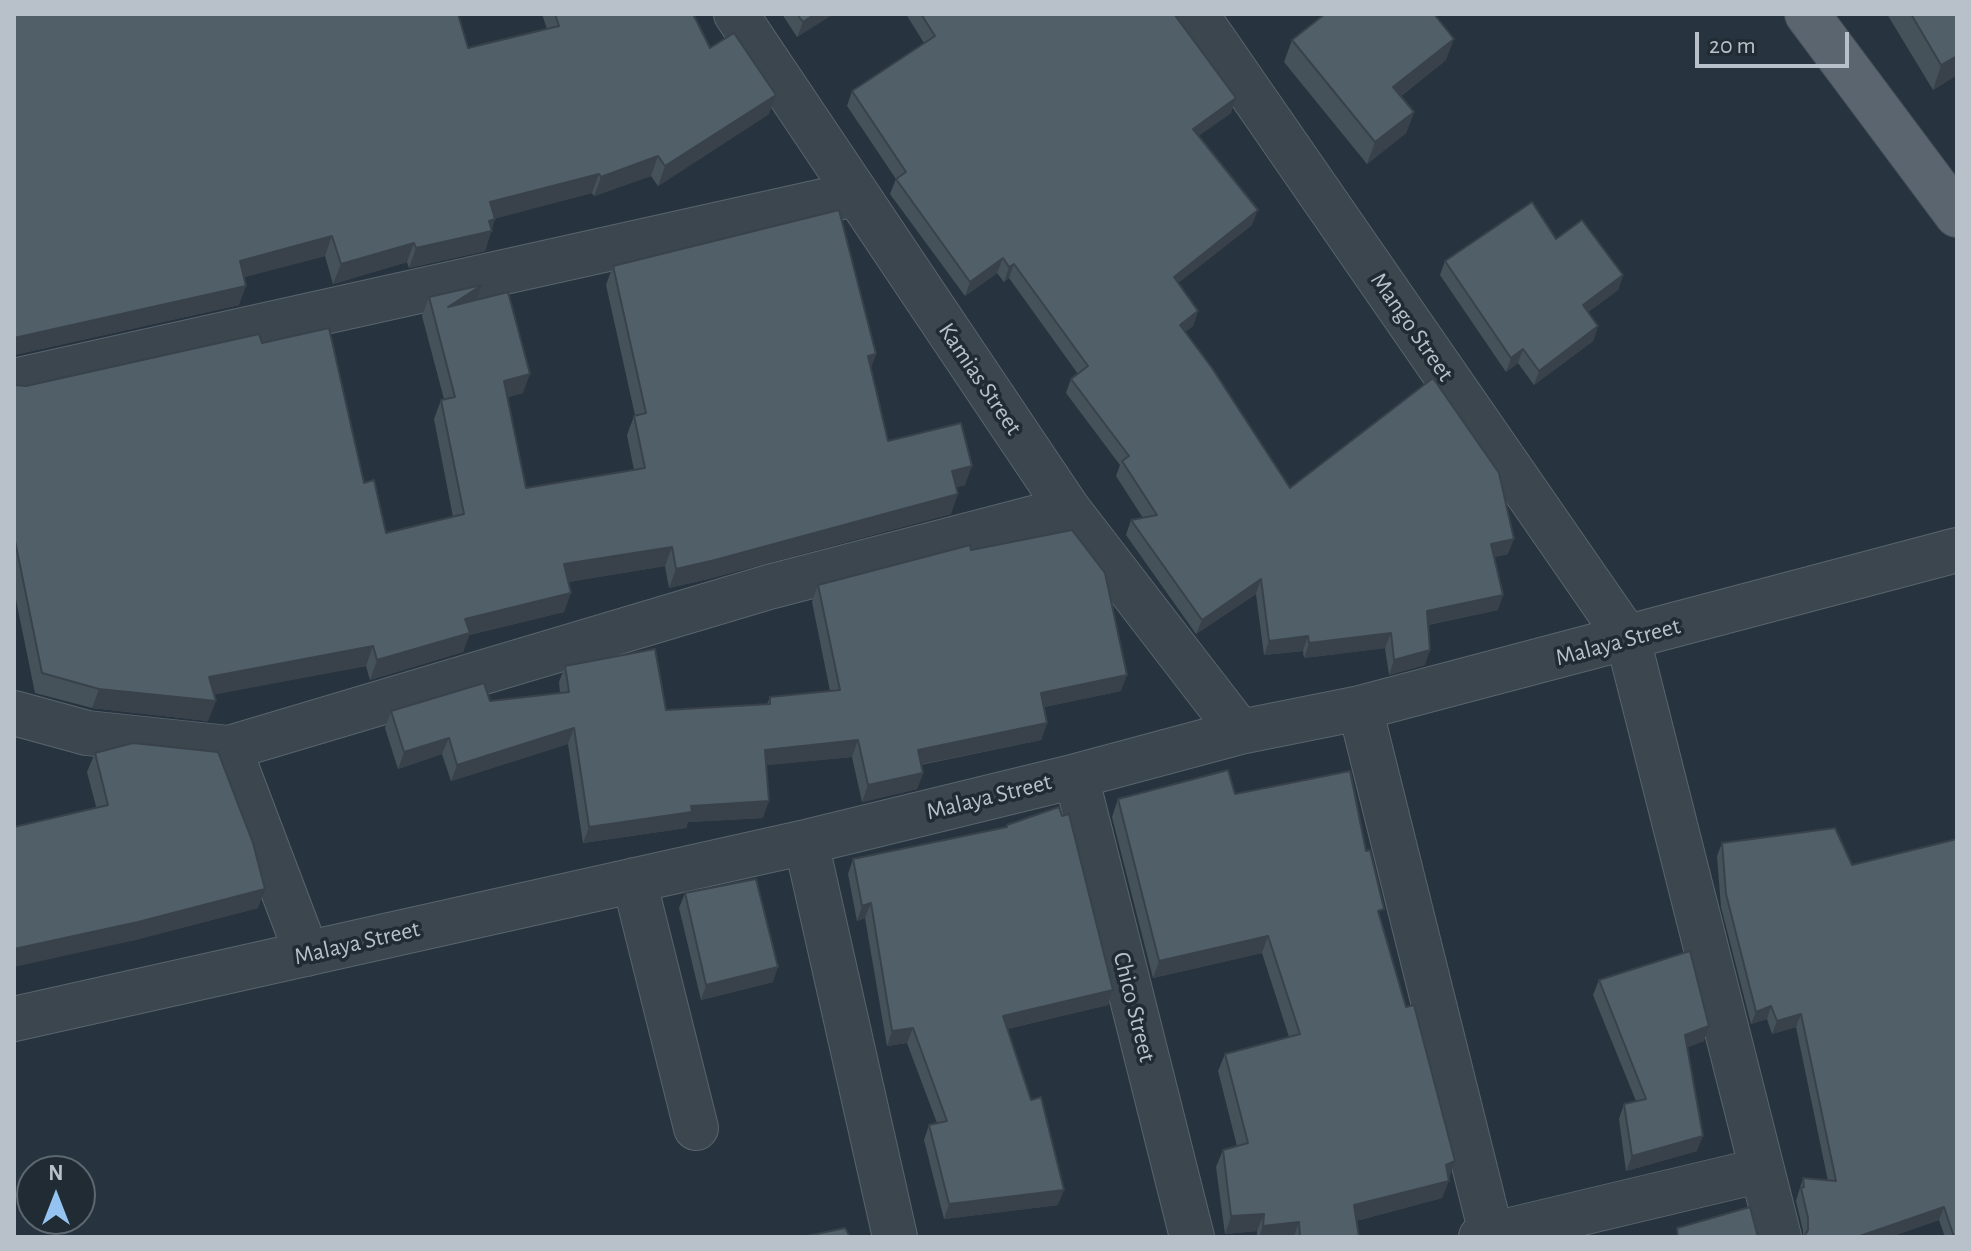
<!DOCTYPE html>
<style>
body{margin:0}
#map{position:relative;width:1971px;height:1251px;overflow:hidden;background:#27343f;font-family:"Alegreya Sans",sans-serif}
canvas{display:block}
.frame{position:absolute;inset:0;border:16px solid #b8c1c9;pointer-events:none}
.north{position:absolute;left:16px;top:1155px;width:80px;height:80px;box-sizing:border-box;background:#202b34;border:2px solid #5d6770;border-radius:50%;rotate:0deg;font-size:22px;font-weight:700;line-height:32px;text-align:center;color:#b8c1c9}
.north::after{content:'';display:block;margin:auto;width:28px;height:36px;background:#95c3f1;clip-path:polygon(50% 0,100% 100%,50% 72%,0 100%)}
.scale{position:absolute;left:1695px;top:32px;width:154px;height:36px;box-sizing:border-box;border:4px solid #b8c1c9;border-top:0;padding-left:10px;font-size:24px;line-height:28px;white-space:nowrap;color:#b8c1c9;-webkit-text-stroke:6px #202b34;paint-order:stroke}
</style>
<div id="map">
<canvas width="1971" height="1251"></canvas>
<div class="frame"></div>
<div class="north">N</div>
<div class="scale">20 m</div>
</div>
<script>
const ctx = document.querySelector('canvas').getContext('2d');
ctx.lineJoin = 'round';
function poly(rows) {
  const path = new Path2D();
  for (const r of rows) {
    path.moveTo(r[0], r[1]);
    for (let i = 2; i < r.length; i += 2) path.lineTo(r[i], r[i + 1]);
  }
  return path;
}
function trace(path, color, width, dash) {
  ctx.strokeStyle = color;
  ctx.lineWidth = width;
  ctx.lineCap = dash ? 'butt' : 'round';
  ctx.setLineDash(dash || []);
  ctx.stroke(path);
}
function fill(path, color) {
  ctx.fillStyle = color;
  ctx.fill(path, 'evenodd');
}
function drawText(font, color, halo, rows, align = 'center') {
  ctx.font = font + ' "Alegreya Sans",sans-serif';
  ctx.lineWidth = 7;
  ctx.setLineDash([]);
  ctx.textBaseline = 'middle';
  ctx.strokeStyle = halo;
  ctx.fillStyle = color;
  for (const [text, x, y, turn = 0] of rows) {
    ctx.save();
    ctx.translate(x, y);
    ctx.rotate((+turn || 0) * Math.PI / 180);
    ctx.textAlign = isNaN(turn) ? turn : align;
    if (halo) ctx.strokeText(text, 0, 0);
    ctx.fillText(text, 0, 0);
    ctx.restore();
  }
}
const minor = poly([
 [736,14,1068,509,1240,732],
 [1196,14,1628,639,1779,1237],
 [14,381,855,194],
 [1360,708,1492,1237],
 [14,713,87,733,229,748,769,587,1068,509],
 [229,748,307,954],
 [1076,776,1192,1237],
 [806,842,895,1237],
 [634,880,696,1128],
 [14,1019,806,842,1076,776,1240,732,1360,708,1957,550],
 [1481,1237,1762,1170]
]);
const major = poly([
 [1807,14,1957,215]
]);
trace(minor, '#59646c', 46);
trace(major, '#454f58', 46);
trace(minor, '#3b464f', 44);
trace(major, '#5a656f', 44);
fill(poly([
 [542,14,693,14,710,48,769,114,658,186,651,176,594,196,592,193,495,218,485,251,409,268,407,262,333,284,325,256,244,277,239,305,14,355,468,48,547,29],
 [782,14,833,14,797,37],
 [906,14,1174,14,1231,113,1198,136,1252,225,1178,283,1198,311,1193,326,1185,332,1290,488,1508,554,1494,557,1498,610,1428,625,1425,665,1389,675,1385,648,1304,658,1303,651,1264,655,1256,594,1196,634,1126,535,1131,520,1143,518,1116,476,1120,465,1066,393,1071,379,1078,374,1009,278,1004,282,997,273,965,296,890,194,896,179,847,106,852,91,924,43],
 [1887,14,1957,14,1957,75,1933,90],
 [1292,40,1446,60,1401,96,1414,112,1406,133,1367,164,1284,62],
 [1556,239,1623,275,1618,290,1588,312,1598,326,1593,341,1534,385,1518,363,1506,372,1440,275,1445,261],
 [613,266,876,354,871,367,888,441,965,485,957,487,951,514,708,579,669,588,665,566,568,582,564,612,469,635,463,652,370,680,366,666,214,694,208,721,92,708,35,693,14,590,14,385,26,386,262,343,364,483,386,533,453,517,434,419,441,400,444,399,422,316,429,297,482,285,476,300,523,393,508,397,526,488,634,470,627,435,634,416,635,415,606,285],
 [971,550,1121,691,1044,707,1047,723,1041,740,921,765,923,773,917,789,862,802,852,757,766,765,763,818,688,822,686,828,583,843,568,744,451,781,442,754,398,769,385,728,391,711,560,693,559,682,565,666,666,710,767,704,770,697,830,691,812,602,818,585],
 [95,753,258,908,131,941,87,772],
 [1235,794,1381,919,1449,1179,1442,1198,1356,1221,1359,1237,1257,1237,1257,1231,1225,1234,1216,1167,1223,1150,1237,1146,1218,1071,1225,1054,1289,1037,1262,953,1153,978,1112,817,1118,799],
 [1007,825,1113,990,1108,1005,1007,1029,1058,1205,944,1219,924,1140,929,1125,937,1123,907,1043,887,1046,865,918,857,921,848,874,853,859,1006,828],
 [1835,828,1957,1237,1945,1237,1939,1220,1890,1237,1803,1237,1803,1231,1796,1201,1803,1178,1828,1181,1796,1027,1772,1034,1767,1019,1751,1024,1721,907,1717,856,1722,843],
 [685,893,773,982,701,1000,679,908],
 [1599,980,1704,1041,1688,1047,1697,1151,1626,1171,1619,1119,1624,1104,1636,1101,1593,995]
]), '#46525a');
fill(poly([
 [815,14,833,14,797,37,803,22],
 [1454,39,1446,60,1385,108,1393,87],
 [1957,56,1957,75,1933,90,1941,65],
 [776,95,769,114,658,186,665,166],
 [1236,98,1231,113,1187,144,1193,129],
 [1414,112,1406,133,1367,164,1375,142],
 [658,156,651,176,594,196,601,177],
 [599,174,592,193,483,222,490,202],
 [1258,210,1252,225,1168,291,1174,277],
 [495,219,485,251,409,268,416,248],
 [332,236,325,256,233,280,240,261],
 [414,243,407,262,333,284,341,264],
 [1003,258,997,273,965,296,970,282],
 [1014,264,1009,278,1004,282,1009,267],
 [1623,275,1618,290,1578,319,1583,305],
 [482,285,475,304,448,307],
 [246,286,239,305,14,355,14,338],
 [1198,311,1193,326,1174,340,1180,325],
 [1598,326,1593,341,1534,385,1539,371],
 [1523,349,1518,363,1506,372,1511,358],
 [876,354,868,374,868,356],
 [530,374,523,393,497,400,504,381],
 [972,466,965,485,945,490,952,471],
 [958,494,951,514,708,579,669,588,676,569],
 [1514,539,1508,554,1486,558,1491,544],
 [672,547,665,566,557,584,564,564],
 [1261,579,1256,594,1196,634,1202,620],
 [571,593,564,612,469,635,463,652,370,680,377,660,465,619],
 [1503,595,1498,610,1421,626,1427,611],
 [1391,633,1385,648,1304,658,1309,643],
 [1308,636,1303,651,1264,655,1269,641],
 [373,646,366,666,202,697,209,677],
 [1430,650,1425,665,1389,675,1394,660],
 [1127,675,1121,691,1035,709,1041,693],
 [99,689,216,701,208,721,92,708],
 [1047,723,1041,740,912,766,918,750],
 [574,728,568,744,451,781,457,765],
 [449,738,442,754,398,769,404,752],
 [858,740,852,757,759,766,765,750],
 [923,773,917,789,862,802,868,785],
 [769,801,763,818,688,822,686,828,583,843,589,827,691,806],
 [265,889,258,908,131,941,14,967,14,949],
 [871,903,865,918,857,921,862,906],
 [1268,936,1262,953,1153,978,1159,961],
 [778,967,773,982,701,1000,706,985],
 [1113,990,1108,1005,997,1031,1003,1016],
 [1771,1006,1767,1019,1751,1024,1756,1012],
 [1801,1014,1796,1027,1772,1034,1777,1021],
 [1709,1026,1704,1041,1680,1050,1685,1035],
 [913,1028,907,1043,887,1046,892,1031],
 [1703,1136,1697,1151,1626,1171,1632,1156],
 [1455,1161,1449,1179,1440,1182,1446,1165],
 [1449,1181,1442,1198,1347,1223,1354,1205],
 [1064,1190,1058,1205,944,1219,949,1204],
 [1944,1207,1939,1220,1890,1237,1857,1237],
 [1264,1214,1257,1231,1225,1234,1231,1216],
 [1299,1222,1294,1237,1259,1237,1263,1226]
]), '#39424a');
const building = poly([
 [14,14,458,14,468,48,559,26,555,14,693,14,710,48,734,33,776,95,665,166,658,156,601,177,599,174,490,202,495,219,489,221,492,231,416,248,414,243,341,264,332,236,240,261,246,286,14,338,14,14],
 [797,14,815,14,803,22,797,14],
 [921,14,1174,14,1236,98,1193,129,1258,210,1174,277,1198,311,1180,325,1212,368,1290,488,1433,378,1499,473,1514,539,1491,544,1503,595,1427,611,1430,650,1394,660,1391,633,1309,643,1308,636,1269,641,1261,579,1202,620,1131,520,1157,515,1122,461,1129,456,1071,379,1088,366,1014,264,1009,267,1003,258,970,282,896,179,906,172,852,91,935,36,921,14],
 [1325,14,1434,14,1454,39,1393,87,1414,112,1375,142,1292,40,1325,14],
 [1911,14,1957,14,1957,56,1941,65,1911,14],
 [1532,202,1556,239,1582,220,1623,275,1583,305,1598,326,1539,371,1523,349,1511,358,1445,261,1532,202],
 [839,210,876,354,868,356,888,441,961,423,972,466,952,471,958,494,715,560,676,569,672,547,564,564,571,593,465,619,470,633,377,660,373,646,209,677,216,701,99,689,42,673,14,536,14,385,26,386,259,334,262,343,329,328,364,483,374,480,386,533,464,514,441,400,455,397,429,297,482,285,448,307,508,292,530,374,504,381,526,488,645,468,634,416,646,413,613,266,839,210],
 [1072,530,1105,573,1127,675,1041,693,1047,723,918,750,923,773,868,785,858,740,765,750,769,801,691,806,692,812,589,827,574,728,457,765,449,738,404,752,391,711,484,683,490,701,569,692,565,666,655,649,666,710,770,704,770,697,840,690,818,585,970,545,971,550,1072,530],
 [133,743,218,752,253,843,265,889,138,922,14,949,14,827,108,805,95,753,133,743],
 [1228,770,1235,794,1350,771,1366,851,1370,850,1384,909,1378,911,1406,1007,1414,1005,1455,1161,1446,1165,1449,1181,1354,1205,1359,1237,1300,1237,1299,1222,1263,1226,1264,1214,1231,1216,1223,1150,1248,1143,1225,1054,1300,1034,1268,936,1159,961,1118,799,1228,770],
 [1059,807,1062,816,1069,814,1113,990,1003,1016,1031,1100,1041,1097,1064,1190,949,1204,929,1125,947,1121,913,1028,892,1031,871,903,862,906,853,859,1007,827,1007,825,1059,807],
 [1835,828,1852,865,1957,839,1957,1237,1954,1237,1944,1207,1857,1237,1804,1237,1808,1230,1808,1218,1801,1188,1804,1187,1803,1178,1836,1181,1801,1014,1777,1021,1771,1006,1756,1012,1726,894,1722,843,1835,828],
 [756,879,778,967,706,985,685,893,756,879],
 [1690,951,1709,1026,1685,1035,1703,1136,1632,1156,1624,1104,1646,1099,1599,980,1690,951],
 [1750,1207,1758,1237,1678,1237,1677,1228,1750,1207],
 [845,1228,850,1237,802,1237,845,1228]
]);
fill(building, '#515f69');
trace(building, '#39424a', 2);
drawText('24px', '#b8c1c9', '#202b34', [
 ["Mango Street",1412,327,55],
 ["Kamias Street",980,379,56],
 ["Malaya Street",1618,642,-15],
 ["Malaya Street",989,797,-14],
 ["Malaya Street",357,943,-13],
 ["Chico Street",1134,1007,76]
]);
</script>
